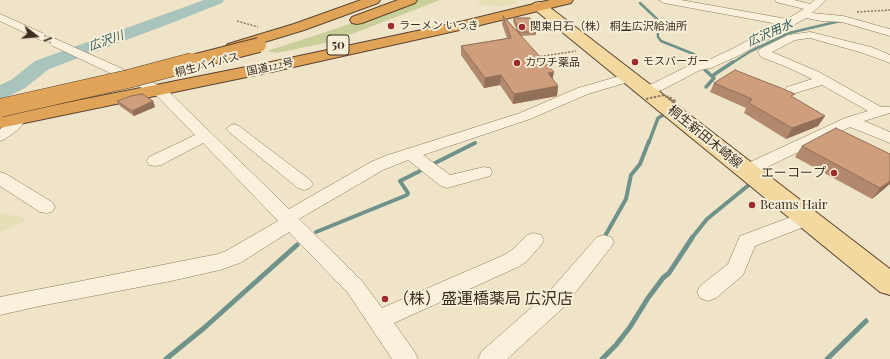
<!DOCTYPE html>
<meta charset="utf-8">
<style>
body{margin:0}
#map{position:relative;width:890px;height:359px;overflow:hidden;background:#f0e4c8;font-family:"Playfair Display",serif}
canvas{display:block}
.north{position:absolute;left:16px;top:16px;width:40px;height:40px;-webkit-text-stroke:3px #f7eed8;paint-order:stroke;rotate:106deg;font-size:11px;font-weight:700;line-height:16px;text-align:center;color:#3d2e20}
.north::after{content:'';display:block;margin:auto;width:14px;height:18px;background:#3d2e20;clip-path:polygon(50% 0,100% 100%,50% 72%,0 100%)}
</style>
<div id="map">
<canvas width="890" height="359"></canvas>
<div class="north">N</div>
</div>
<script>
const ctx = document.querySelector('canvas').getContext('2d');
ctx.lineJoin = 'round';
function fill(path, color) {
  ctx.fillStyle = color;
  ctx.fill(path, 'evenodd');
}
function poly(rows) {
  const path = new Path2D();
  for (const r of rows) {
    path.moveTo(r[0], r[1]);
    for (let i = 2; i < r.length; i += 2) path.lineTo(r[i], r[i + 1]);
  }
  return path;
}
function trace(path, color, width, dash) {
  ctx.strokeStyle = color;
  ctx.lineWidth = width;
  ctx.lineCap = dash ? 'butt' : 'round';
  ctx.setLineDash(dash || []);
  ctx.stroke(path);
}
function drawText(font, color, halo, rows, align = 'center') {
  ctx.font = font + ' "Playfair Display","Noto Sans JP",serif';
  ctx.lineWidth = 4;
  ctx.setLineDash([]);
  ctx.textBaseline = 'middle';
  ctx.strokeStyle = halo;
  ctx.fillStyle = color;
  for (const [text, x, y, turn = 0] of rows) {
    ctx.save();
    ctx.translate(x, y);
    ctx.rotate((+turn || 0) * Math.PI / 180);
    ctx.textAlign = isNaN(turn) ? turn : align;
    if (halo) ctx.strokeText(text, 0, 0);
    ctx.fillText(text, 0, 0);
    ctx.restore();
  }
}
fill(poly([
 [481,0,516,0,517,3,499,7,477,4],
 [0,213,25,218,27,219,0,233]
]), '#e6deb5');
fill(poly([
 [417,0,440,0,334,41,277,53,267,51,326,32]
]), '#c9cf9b');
trace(poly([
 [640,3,657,19,658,37,661,41,696,55],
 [732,63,751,51,789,33,840,21]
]), '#6f938a', 2.5);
trace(poly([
 [705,70,714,78,706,87],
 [712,76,733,62],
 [649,142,658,118,665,114]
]), '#6f938a', 3.5);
trace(poly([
 [433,164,475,143],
 [316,232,407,195,408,193,400,181,420,171],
 [605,236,626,199,631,175,640,164,649,141],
 [691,239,707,219,750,184]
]), '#6f938a', 4);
trace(poly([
 [166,359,204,328,297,245],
 [602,359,616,345,630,327,648,298,663,278,669,273,692,238],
 [827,359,866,321]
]), '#6f938a', 5);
fill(poly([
 [204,0,224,0,222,3,169,24,49,69,25,88,7,97,0,99,0,85,11,80,35,61,204,0]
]), '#a9c4bc');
const minor = poly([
 [659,0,681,0,787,19,804,9,776,2,775,0,794,0,810,4,815,0,826,0,812,13,843,16,890,29,890,36,842,22,821,21,806,18,740,55,711,68,700,70,662,90,647,94,642,93,640,90,642,87,652,84,692,64,704,62,732,49,778,24,664,3,659,0],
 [0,14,154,83,168,91,289,209,371,162,385,156,520,113,578,88,630,73,635,74,637,77,635,80,588,94,530,119,423,155,450,175,484,167,490,168,492,172,490,176,447,188,441,186,408,160,383,170,299,219,362,281,382,308,504,255,512,250,527,235,534,233,541,235,544,240,541,245,526,262,518,267,394,323,414,351,418,359,392,359,348,293,289,232,240,263,220,270,171,281,40,306,0,315,0,297,218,254,226,251,278,221,203,143,161,165,155,166,149,165,147,161,149,157,195,135,158,97,144,89,0,21,0,14],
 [810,32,871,47,890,55,890,63,863,53,810,38,795,40,772,52,819,72,881,107,890,107,890,113,864,121,890,132,890,143,850,127,759,171,745,174,739,173,737,169,739,165,748,163,845,118,868,111,822,85,792,94,787,93,785,90,787,87,812,79,787,67,761,57,758,52,760,49,788,35,810,32],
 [20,114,25,115,27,118,19,129,5,139,0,141,0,129,9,123,15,115,20,114],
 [234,124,239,126,310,180,313,184,310,188,304,190,298,188,229,132,226,129,229,126,234,124],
 [0,172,6,174,52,202,55,207,52,212,46,213,40,212,0,186,0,172],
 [807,211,814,213,816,218,814,223,755,246,743,275,716,298,708,301,700,298,697,292,700,286,728,264,740,236,807,211],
 [604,235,611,237,614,242,611,247,564,307,507,359,478,359,482,351,548,293,597,237,604,235]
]);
const major = poly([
 [539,2,544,3,591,39,890,269,890,295,880,292,534,9,532,6,534,3,539,2]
]);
const highway = poly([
 [361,0,380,0,378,3,304,30,238,50,233,52,228,50,225,47,228,44,294,24,361,0],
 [398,0,417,0,415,3,362,23,357,24,352,23,350,20,352,17,398,0],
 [550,0,573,0,571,3,464,29,271,72,0,128,0,116,271,62,464,21,550,0]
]);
trace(minor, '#8d765c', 1);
trace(major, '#5b4430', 2);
trace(highway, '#5b4430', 2);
trace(poly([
 [857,12,890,10],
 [237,21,258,27],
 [537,57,576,51]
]), '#8d765c', 1.5, [2, 1.5]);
fill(minor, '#faf1dc');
fill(major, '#f3d9a0');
fill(highway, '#e0a458');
const highwayBridgeFar1 = poly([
 [188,63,259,45]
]);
const highwayBridge = poly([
 [0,108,128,79,192,62]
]);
trace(highwayBridgeFar1, '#5b4430', 16, []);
trace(highwayBridge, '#5b4430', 19, []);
trace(poly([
 [646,99,664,95,673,102,675,101,668,96]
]), '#8d765c', 2, [2.5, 1.5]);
trace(highwayBridgeFar1, '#e0a458', 14);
trace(highwayBridge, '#e0a458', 18);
fill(poly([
 [503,16,517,31,513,21,514,18,536,32,536,35,521,36,558,86,557,96,513,104,500,85,484,88,461,55,461,46,507,38,502,24],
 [714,83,793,97,825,116,818,126,786,139,744,113,746,108,710,92],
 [117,101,153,101,155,107,134,116,120,106],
 [802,146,890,184,872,199,795,157]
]), '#b2896c');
fill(poly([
 [554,72,552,82,548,73],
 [501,75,500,85,484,88,485,78],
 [558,86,557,96,513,104,514,94],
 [153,101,155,107,134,116,132,111],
 [825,116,818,126,786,139,792,128],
 [890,181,890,184,872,199,880,188]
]), '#916f58');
const building = poly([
 [503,16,554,72,548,73,558,86,514,94,501,75,485,78,461,46,511,38,503,16],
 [514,18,530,18,536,32,519,32,514,18],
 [735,70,781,88,795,94,791,96,825,116,792,128,749,103,752,99,714,83,735,70],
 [142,94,153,101,132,111,117,101,131,96,142,94],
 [836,128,890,154,890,181,880,188,802,146,836,128]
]);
fill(building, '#cf9f7d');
trace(building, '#916f58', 1);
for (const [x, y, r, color] of [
 [391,26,4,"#9e2a2b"],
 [522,27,4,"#9e2a2b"],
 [635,62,4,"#9e2a2b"],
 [517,63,4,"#9e2a2b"],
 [834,173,4,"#9e2a2b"],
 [752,205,4,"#9e2a2b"],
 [385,299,4,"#9e2a2b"]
]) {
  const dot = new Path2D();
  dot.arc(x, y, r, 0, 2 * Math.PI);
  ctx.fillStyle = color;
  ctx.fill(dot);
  trace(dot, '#f7eed8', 1.5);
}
drawText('11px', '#3d2e20', '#f7eed8', [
 ["ラーメン いっき",399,26],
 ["関東日石（株） 桐生広沢給油所",530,27],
 ["モスバーガー",643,62],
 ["カワチ薬品",525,63]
], 'left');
drawText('11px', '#3d2e20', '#f7eed8', [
 ["桐生バイパス",207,65,-15],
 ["国道122号",270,67,-12]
]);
drawText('italic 12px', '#2f5d5a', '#f7eed8', [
 ["広沢用水",770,33,-24],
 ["広沢川",106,41,-20]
]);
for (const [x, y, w] of [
 [338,45,22]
]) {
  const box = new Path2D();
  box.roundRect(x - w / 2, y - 10, w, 20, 3);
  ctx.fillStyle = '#f7eed8';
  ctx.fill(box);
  trace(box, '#3d2e20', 1);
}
drawText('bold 12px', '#3d2e20', null, [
 ["50",338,45]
]);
drawText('13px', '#3d2e20', '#f7eed8', [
 ["桐生新田木崎線",705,137,39]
]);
drawText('13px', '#3d2e20', '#f7eed8', [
 ["エーコープ",826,173],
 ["Beams Hair",760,205,"left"]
], 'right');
drawText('16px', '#3d2e20', '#f7eed8', [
 ["（株）盛運橋薬局 広沢店",393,299]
], 'left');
</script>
